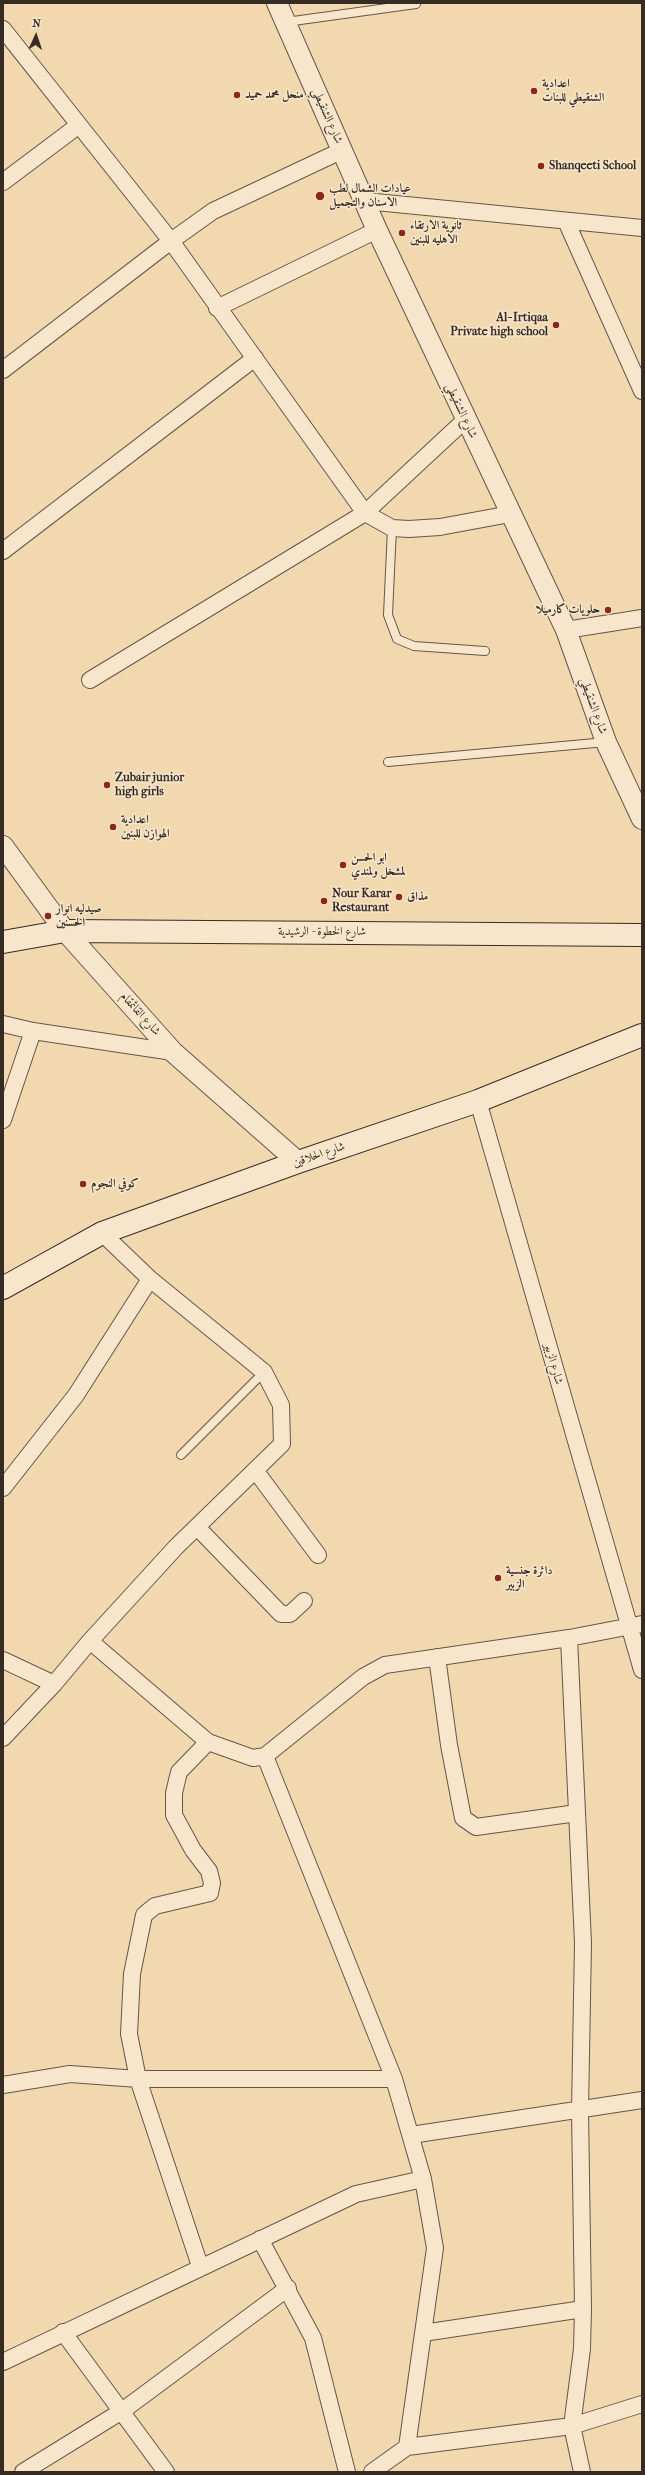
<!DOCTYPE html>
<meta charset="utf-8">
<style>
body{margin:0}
#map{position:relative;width:645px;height:2475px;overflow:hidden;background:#f2d8af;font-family:"IM FELL French Canon",serif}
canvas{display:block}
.frame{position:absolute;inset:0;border:4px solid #372b25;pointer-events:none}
.north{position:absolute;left:16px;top:16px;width:40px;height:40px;-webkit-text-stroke:3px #f7e6cb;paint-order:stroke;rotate:3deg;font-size:11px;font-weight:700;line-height:16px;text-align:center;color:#372b25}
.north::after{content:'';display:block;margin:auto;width:14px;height:18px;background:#372b25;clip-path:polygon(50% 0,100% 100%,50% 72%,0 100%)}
</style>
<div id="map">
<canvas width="645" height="2475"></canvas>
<div class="frame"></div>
<div class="north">N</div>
</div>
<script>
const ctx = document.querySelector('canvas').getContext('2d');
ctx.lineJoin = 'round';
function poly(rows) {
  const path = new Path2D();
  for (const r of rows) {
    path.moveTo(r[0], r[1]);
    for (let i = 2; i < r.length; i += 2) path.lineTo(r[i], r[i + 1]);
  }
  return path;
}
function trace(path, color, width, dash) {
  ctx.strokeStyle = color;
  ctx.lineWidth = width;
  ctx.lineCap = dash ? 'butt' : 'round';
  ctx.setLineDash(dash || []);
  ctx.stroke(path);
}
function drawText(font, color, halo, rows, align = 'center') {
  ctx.font = font + ' "IM FELL French Canon",Amiri,serif';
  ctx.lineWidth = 3;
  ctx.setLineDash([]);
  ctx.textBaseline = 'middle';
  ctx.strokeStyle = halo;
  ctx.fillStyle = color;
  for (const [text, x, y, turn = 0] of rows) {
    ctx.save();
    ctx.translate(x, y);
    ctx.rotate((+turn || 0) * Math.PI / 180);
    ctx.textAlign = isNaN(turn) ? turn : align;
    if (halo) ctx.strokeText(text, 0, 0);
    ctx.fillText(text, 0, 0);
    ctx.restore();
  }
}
const service = poly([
 [286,22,416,4],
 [392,528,388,615,397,639,414,646,485,651],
 [388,762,606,742],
 [181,1455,264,1372]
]);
const minor = poly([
 [3,29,171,241,365,513,392,528,409,529,440,527,510,514],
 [3,182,79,125],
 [365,201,642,228],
 [566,221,642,391],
 [217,308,377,230],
 [3,370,171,241,213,211,343,150],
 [3,551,255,358],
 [566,630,642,618],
 [90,680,365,513,465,420],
 [3,1024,33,1031,173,1052],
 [478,1101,642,1670],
 [3,1120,33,1031],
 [255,1470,318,1555],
 [3,1488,76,1395,150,1279],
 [197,1527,281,1614,290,1614,304,1601],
 [569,1638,583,1943,580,2110,583,2309,582,2349,572,2426,582,2472],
 [90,1641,208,1742,253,1758,265,1756,363,1677,385,1665,569,1638,642,1624],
 [437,1657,449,1745,463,1818,476,1827,577,1813],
 [3,1660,54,1684],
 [3,1738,54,1684,90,1641,176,1547,282,1444,281,1405,264,1372,150,1279,102,1233],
 [265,1756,394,2079,423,2179,435,2248,407,2447],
 [3,2085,70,2074,138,2079,394,2079],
 [411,2135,642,2100],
 [260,2239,313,2338,347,2472],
 [200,2266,138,2079,129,2034,132,1974,144,1915,155,1906,210,1893,212,1883,209,1871,193,1850,174,1815,174,1793,179,1772,208,1742],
 [63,2332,166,2472],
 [423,2333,583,2309],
 [3,2362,356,2194,423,2179],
 [23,2472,122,2411,288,2288],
 [372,2472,407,2447,572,2426,642,2404]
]);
const tertiary = poly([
 [277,3,377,230,566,630,606,742,642,819],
 [3,846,65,931,173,1052,298,1162]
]);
const secondary = poly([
 [3,942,65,931,642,935],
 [3,1288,102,1233,298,1162,478,1101,642,1035]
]);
trace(service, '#665648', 10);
trace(minor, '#665648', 18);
trace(tertiary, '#665648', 22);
trace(secondary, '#372b25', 24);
trace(service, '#f7e6cb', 8);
trace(minor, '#f7e6cb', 16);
trace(tertiary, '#f7e6cb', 20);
trace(secondary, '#f7e6cb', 22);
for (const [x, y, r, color] of [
 [534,91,4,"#8f2418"],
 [237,95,4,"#8f2418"],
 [541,166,4,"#8f2418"],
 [320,196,5,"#8f2418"],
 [402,233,4,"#8f2418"],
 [556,325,4,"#8f2418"],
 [608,610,4,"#8f2418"],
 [107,785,4,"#8f2418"],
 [113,827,4,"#8f2418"],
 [343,865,4,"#8f2418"],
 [399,897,4,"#8f2418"],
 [324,901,4,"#8f2418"],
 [48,916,4,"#8f2418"],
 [83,1184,4,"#8f2418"],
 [498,1578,4,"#8f2418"]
]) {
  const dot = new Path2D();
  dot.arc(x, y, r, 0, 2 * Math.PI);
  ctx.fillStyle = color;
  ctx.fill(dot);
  trace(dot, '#f7e6cb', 1.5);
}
drawText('bold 12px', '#372b25', '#f7e6cb', [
 ["اعدادية",542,84],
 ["الشنقيطي للبنات",542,98],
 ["منحل محمد حميد",245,95],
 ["Shanqeeti School",549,166],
 ["عيادات الشمال لطب",329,189],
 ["الاسنان والتجميل",329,203],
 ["ثانوية الارتقاء",410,226],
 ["الاهليه للبنين",410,240],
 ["Al- Irtiqaa",548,318,"right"],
 ["Private high school",548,332,"right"],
 ["حلويات كارميلا",600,610,"right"],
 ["Zubair junior",115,778],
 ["high girls",115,792],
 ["اعدادية",121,820],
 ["الهوازن للبنين",121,834],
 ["ابو الحسن",351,858],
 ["لمشخل ولمندي",351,872],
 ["Nour Karar",332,894],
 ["Restaurant",332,908],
 ["مذاق",407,897],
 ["صيدليه انوار",56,909],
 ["الحسنين",56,923],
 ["كوفي النجوم",91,1184],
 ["دائرة جنسية",506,1571],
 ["الزبير",506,1585]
], 'left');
drawText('12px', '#372b25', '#f7e6cb', [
 ["شارع الشنقيطي",327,116,66],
 ["شارع الشنقيطي",461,411,65],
 ["شارع الشنقيطي",593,706,70],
 ["شارع الخطوة - الرشيدية",322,932],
 ["شارع القائمقام",140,1014,48],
 ["شارع الحلاقين",319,1155,-19],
 ["شارع الزبير",553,1364,74]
]);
</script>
